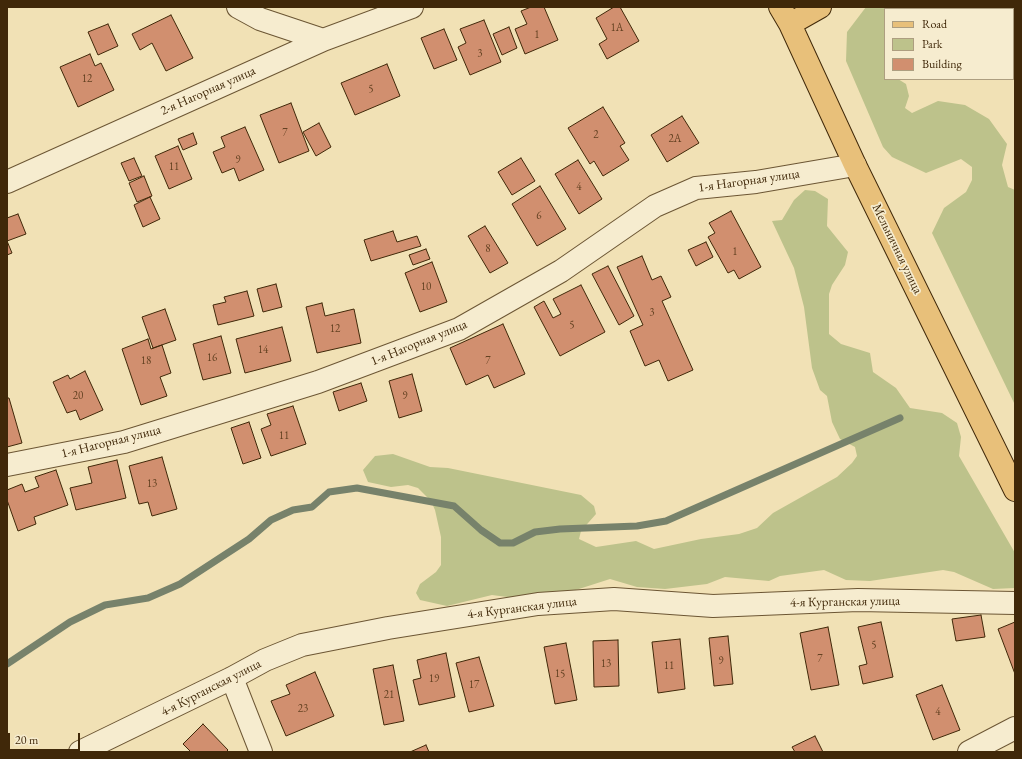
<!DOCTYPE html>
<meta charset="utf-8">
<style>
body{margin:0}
#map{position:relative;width:1022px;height:759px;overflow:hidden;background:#f1e1b5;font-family:"EB Garamond",serif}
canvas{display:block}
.frame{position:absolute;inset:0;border:8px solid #402809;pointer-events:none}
.legend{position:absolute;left:884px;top:8px;width:130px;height:72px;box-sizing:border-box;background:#f6eccf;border:1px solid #ad9e80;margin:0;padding:5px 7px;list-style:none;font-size:12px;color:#402809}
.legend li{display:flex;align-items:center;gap:8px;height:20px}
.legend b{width:20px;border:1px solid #ad9e80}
.scale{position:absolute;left:8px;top:733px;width:72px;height:18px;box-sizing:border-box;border:2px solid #402809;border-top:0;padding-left:5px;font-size:12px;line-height:14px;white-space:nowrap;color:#402809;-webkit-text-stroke:3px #f6eccf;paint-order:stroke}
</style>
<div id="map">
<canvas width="1022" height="759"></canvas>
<div class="frame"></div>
<ul class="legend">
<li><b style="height:5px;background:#e8c07a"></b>Road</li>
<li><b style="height:11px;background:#bdc28b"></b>Park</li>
<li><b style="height:11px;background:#d18f6f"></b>Building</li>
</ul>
<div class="scale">20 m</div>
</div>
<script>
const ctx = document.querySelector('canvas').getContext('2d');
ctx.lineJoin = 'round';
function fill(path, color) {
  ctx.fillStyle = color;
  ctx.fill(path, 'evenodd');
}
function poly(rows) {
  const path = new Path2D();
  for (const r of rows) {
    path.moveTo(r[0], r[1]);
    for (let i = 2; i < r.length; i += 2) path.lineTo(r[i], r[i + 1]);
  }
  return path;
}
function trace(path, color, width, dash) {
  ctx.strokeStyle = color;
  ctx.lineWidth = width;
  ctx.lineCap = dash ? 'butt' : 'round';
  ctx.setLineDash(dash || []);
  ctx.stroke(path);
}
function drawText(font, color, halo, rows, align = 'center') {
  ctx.font = font + ' "EB Garamond",serif';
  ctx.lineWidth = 3.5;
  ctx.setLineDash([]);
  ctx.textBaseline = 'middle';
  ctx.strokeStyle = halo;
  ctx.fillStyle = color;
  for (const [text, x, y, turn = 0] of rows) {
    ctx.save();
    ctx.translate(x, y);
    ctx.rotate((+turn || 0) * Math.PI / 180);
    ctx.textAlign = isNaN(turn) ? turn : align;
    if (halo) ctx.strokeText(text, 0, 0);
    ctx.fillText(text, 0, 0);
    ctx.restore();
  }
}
fill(poly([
 [866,7,911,7,909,9,885,9,885,79,898,79,906,84,909,96,905,108,912,113,938,101,965,105,989,119,1007,144,1002,165,1008,187,1015,190,1015,405,932,233,944,208,966,192,972,180,972,167,961,159,926,173,892,157,883,147,846,61,847,32],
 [805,190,815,191,828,199,827,226,848,252,845,265,832,285,829,294,829,334,841,344,870,353,873,372,896,388,910,408,942,413,957,423,961,437,959,456,1015,553,1015,588,993,589,954,572,943,570,870,581,846,580,824,570,780,576,769,581,725,577,707,584,665,589,637,587,610,579,554,597,515,598,492,595,447,606,420,600,416,593,420,584,436,572,441,565,441,537,435,510,431,501,418,488,408,485,391,487,368,482,363,470,375,456,393,454,430,467,448,468,581,495,594,506,596,514,581,531,579,539,596,547,636,541,654,549,701,539,739,534,757,528,773,513,837,477,852,463,857,456,855,447,840,439,832,422,827,396,820,390,812,368,804,307,794,268,772,221,782,220,794,200]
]), '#bdc28b');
trace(poly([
 [7,664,70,622,105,605,148,598,180,584,249,539,271,520,293,510,312,507,329,492,357,488,454,506,481,530,500,543,513,543,535,532,560,529,637,526,666,521,900,418]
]), '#77826b', 7);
const building = poly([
 [531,7,544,7,558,40,525,54,515,29,527,24,521,11,531,7],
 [614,7,620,7,639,41,607,59,599,44,607,39,596,18,614,7],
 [957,7,1015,7,1015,48,1013,50,1013,9,959,9,957,7],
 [171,15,193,58,166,71,152,43,140,50,132,34,171,15],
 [484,20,501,62,470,75,458,47,466,43,460,29,484,20],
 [108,24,118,46,98,55,88,32,108,24],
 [509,27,517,48,502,55,493,34,509,27],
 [444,29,457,60,434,69,421,38,444,29],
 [90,54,95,66,101,63,114,90,78,107,60,67,90,54],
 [387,64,400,96,355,115,341,83,387,64],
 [291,103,309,151,279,163,260,115,291,103],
 [603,107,625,143,620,146,629,160,603,176,594,161,590,164,568,128,603,107],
 [682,116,699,143,667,162,651,135,682,116],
 [319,123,331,147,316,156,303,132,319,123],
 [245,127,264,170,239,181,234,168,222,173,213,152,225,147,221,137,245,127],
 [193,133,197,144,183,150,178,139,193,133],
 [178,146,192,179,169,189,155,156,178,146],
 [134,158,142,176,129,181,121,163,134,158],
 [521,158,535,181,512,195,498,172,521,158],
 [578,160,602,199,579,214,555,174,578,160],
 [144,176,152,196,137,202,129,183,144,176],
 [540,186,566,229,537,246,512,204,540,186],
 [150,197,160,219,143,227,134,205,150,197],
 [731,211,761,267,739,279,734,270,728,273,708,237,715,233,709,223,731,211],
 [18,214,26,234,7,241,12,253,7,255,7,218,18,214],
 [485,226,508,263,490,273,468,236,485,226],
 [393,231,397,242,417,236,421,246,371,261,364,240,393,231],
 [706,242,713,257,696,266,688,250,706,242],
 [426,249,430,259,413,265,409,255,426,249],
 [642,256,652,280,661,276,671,297,662,301,693,370,668,381,659,360,645,366,630,331,643,325,617,267,642,256],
 [432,262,447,302,420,312,405,273,432,262],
 [608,266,634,316,619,325,592,274,608,266],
 [276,284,282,307,263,312,257,289,276,284],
 [581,285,605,332,560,356,534,307,544,301,553,318,561,314,553,299,581,285],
 [247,291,254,316,218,325,213,305,226,302,224,297,247,291],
 [322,303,325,316,354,309,361,343,317,353,306,307,322,303],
 [165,309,176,340,153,348,142,317,165,309],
 [503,324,525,374,494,388,488,375,466,385,450,348,503,324],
 [282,327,291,361,245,373,236,339,282,327],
 [221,336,231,373,203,380,193,344,221,336],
 [148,339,151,349,162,345,171,373,160,377,167,396,141,405,122,349,148,339],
 [85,371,103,410,80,420,76,410,67,413,53,382,68,375,70,379,85,371],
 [412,374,422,411,399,418,389,381,412,374],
 [361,383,367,401,339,411,333,392,361,383],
 [7,398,9,398,22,443,7,447,7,398],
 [293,406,306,444,271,456,261,429,271,425,267,414,293,406],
 [249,422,261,458,243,464,231,428,249,422],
 [162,457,177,509,152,516,148,502,139,504,129,466,162,457],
 [117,460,126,498,76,510,70,488,92,483,88,467,117,460],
 [56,470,68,505,34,517,36,524,18,531,7,500,7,490,22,484,25,492,39,487,35,477,56,470],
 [981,615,985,637,956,641,952,619,981,615],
 [881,622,893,677,863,684,859,666,867,664,858,627,881,622],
 [1015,622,1015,674,998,629,1015,622],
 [828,627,839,685,811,690,800,633,828,627],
 [728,636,733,684,714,686,709,638,728,636],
 [680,639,685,689,658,693,652,642,680,639],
 [618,640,619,686,594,687,593,641,618,640],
 [566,643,577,700,555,704,544,647,566,643],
 [446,653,455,697,419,705,413,680,421,678,417,660,446,653],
 [479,657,494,706,469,712,456,663,479,657],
 [393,665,404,721,384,725,373,669,393,665],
 [315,672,334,716,286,736,271,701,290,694,286,685,315,672],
 [942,685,960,730,933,740,916,695,942,685],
 [203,724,228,750,226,752,191,752,183,744,203,724],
 [815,736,823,752,795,752,792,747,815,736],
 [426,745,429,752,410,752,426,745]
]);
fill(building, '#d18f6f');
trace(building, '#402809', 1);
const minor = poly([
 [238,7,260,19,323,40],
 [7,182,323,40,412,7],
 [7,465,124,442,318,382,459,329,561,271,655,206,696,188,756,182,855,165],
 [232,678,261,752],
 [80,752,232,678,265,660,302,645,388,628,538,604,614,599,713,606,858,600,1015,603],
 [969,752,1015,728]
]);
const primary = poly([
 [780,7,790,24,855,165,1015,490],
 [790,24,820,7]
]);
trace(minor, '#6c5634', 24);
trace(primary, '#402809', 24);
trace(minor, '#f6eccf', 22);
trace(primary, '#e8c07a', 22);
drawText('11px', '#644222', null, [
 ["1А",617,28],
 ["1",537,35],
 ["3",480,54],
 ["12",87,79],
 ["5",371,89],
 ["7",285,133],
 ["2",596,135],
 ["2А",675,139],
 ["9",238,160],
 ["11",174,167],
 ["4",579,187],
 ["6",539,216],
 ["8",488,249],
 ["1",735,252],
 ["10",426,287],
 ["3",652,313],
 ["5",572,325],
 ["12",335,329],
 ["14",263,350],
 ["16",212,358],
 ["18",146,361],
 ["7",488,361],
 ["20",78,396],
 ["9",405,396],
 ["11",284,436],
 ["13",152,484],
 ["5",874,645],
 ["7",820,659],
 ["9",721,661],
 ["13",606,664],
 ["11",669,666],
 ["15",560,674],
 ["19",434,679],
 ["17",474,685],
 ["21",389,695],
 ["23",303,709],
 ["4",938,712]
]);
drawText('13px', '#402809', '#f6eccf', [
 ["2-я Нагорная улица",208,91,-24],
 ["1-я Нагорная улица",749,181,-8],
 ["Мельничная улица",897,249,64],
 ["1-я Нагорная улица",419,343,-22],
 ["1-я Нагорная улица",111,442,-14],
 ["4-я Курганская улица",845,602,-1],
 ["4-я Курганская улица",522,608,-7],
 ["4-я Курганская улица",211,688,-27]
]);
</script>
